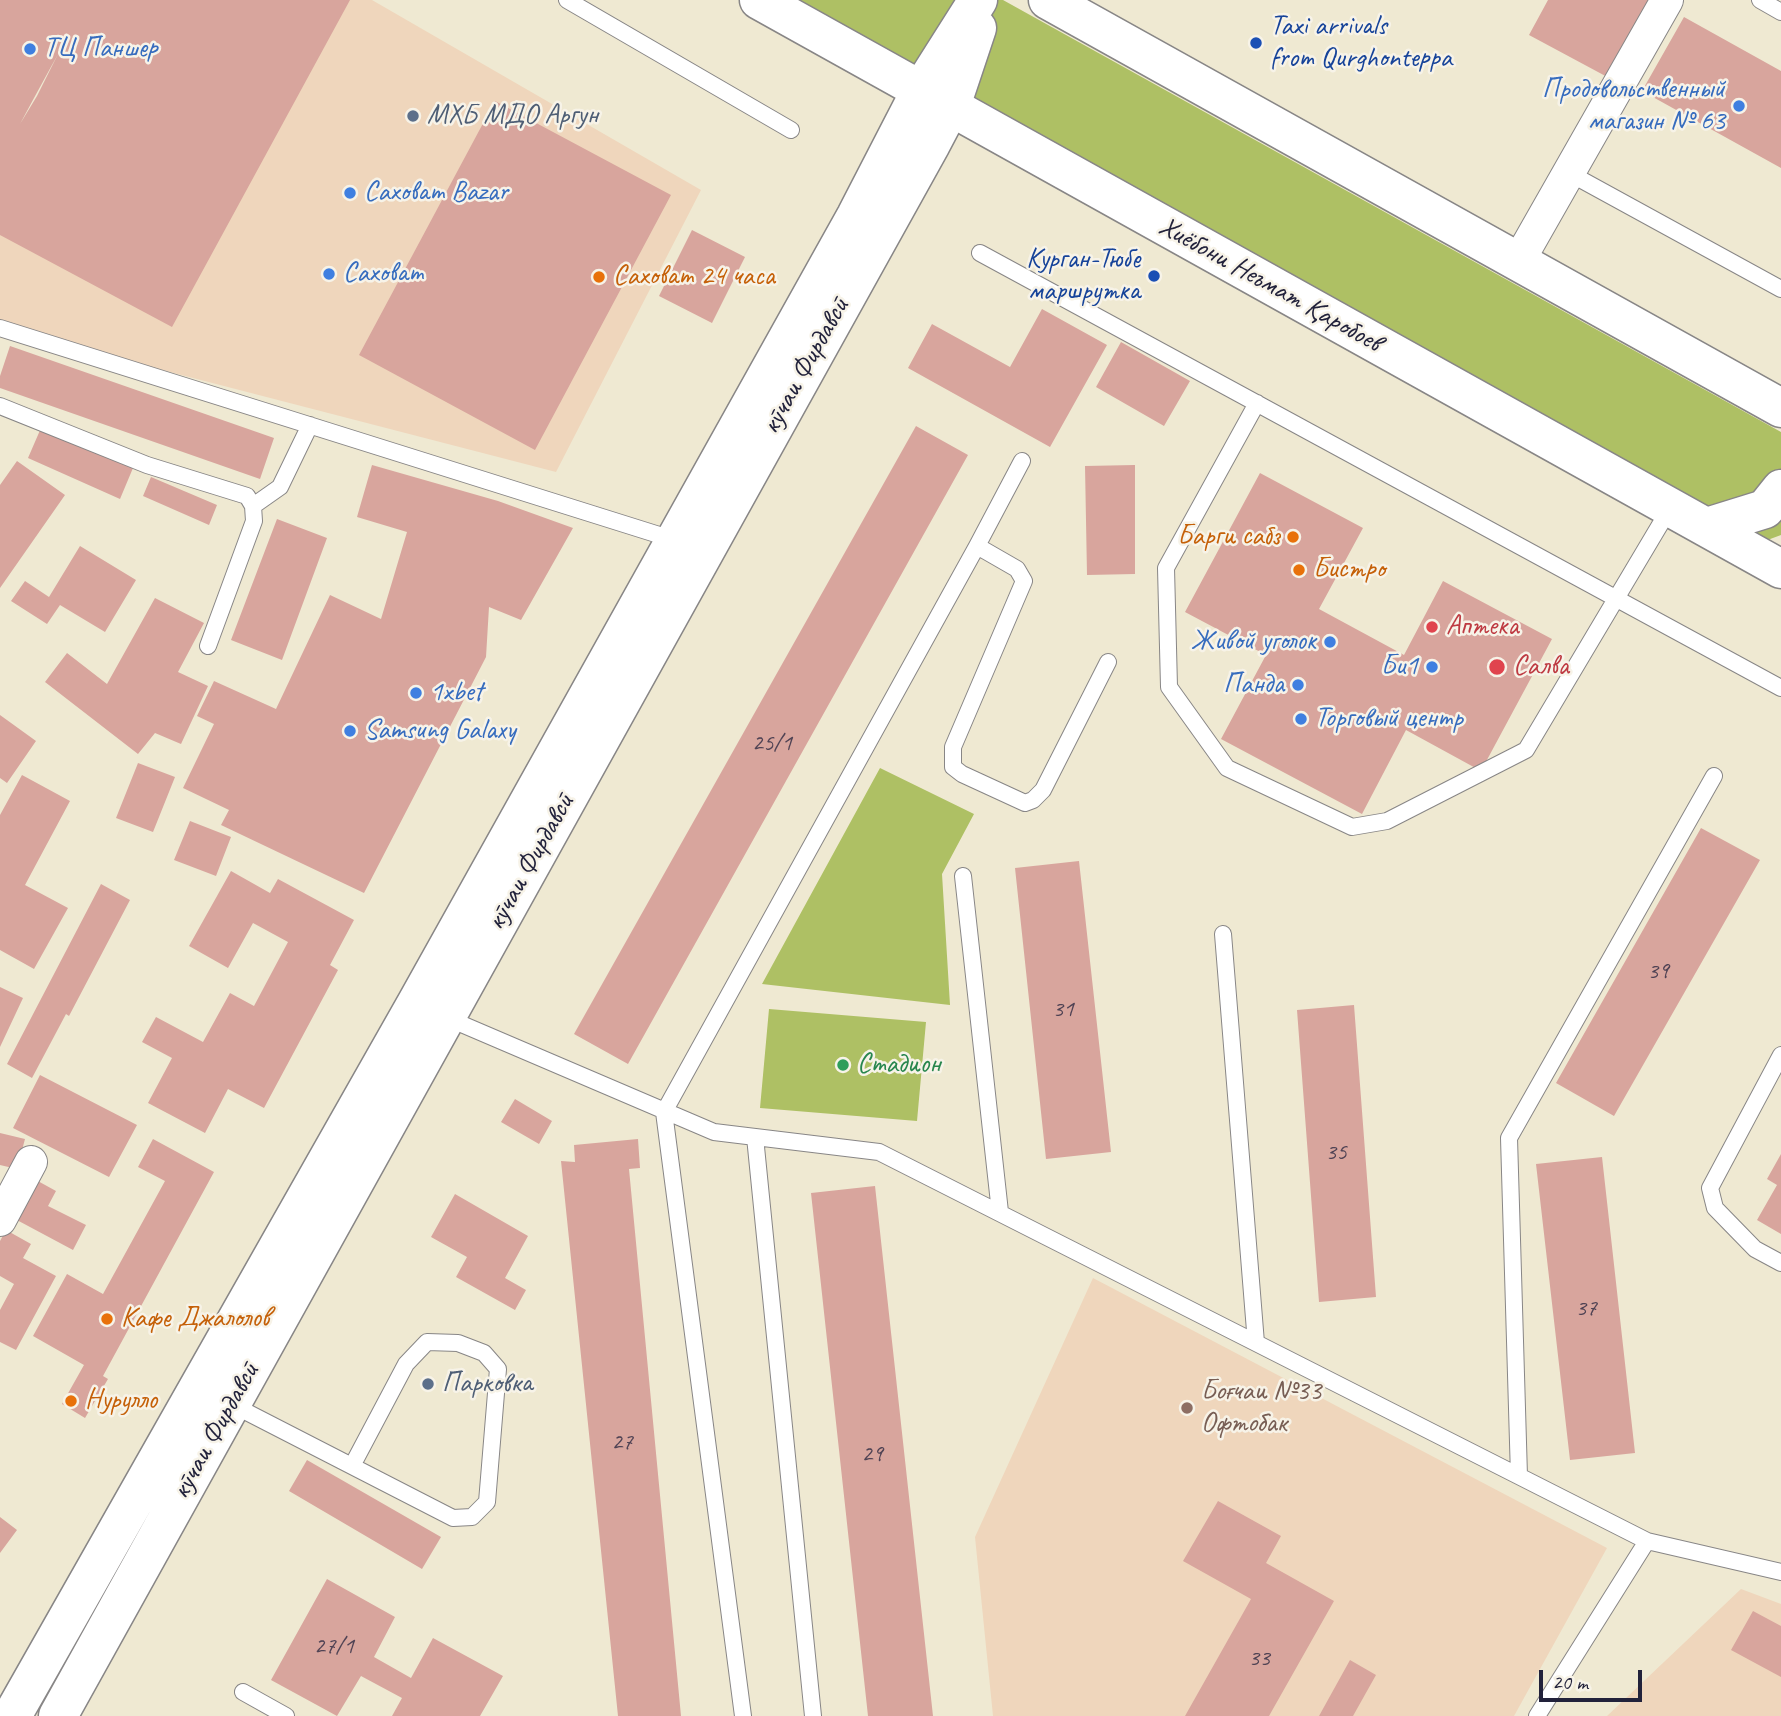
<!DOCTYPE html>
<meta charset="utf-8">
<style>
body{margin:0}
#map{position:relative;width:1781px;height:1716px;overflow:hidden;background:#efe9d2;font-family:Caveat,sans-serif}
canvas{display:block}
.scale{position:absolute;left:1539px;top:1670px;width:103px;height:32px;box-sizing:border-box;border:4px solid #22223b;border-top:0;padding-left:9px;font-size:21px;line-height:24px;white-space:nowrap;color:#22223b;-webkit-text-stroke:5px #f7f3e8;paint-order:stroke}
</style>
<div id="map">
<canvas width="1781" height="1716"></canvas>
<div class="scale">20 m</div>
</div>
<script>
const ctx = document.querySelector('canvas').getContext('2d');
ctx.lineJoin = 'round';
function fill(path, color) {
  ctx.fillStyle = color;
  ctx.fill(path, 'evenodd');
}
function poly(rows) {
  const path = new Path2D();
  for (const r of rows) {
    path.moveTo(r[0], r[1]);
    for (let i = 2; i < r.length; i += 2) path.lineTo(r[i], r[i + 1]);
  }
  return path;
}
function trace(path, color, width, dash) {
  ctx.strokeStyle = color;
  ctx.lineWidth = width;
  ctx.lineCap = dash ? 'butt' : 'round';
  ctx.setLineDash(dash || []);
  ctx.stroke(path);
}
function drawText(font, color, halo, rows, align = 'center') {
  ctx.font = font + ' Caveat,sans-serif';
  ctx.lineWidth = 5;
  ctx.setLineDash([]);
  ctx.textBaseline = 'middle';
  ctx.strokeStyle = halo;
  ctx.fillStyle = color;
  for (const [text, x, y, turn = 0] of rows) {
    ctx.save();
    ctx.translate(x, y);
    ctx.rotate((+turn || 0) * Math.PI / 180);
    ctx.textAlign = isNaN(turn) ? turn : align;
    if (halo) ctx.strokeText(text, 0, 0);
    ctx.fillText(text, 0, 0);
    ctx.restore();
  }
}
fill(poly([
 [127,0,372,0,701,190,556,472,0,328,0,220],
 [1093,1278,1607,1548,1514,1716,993,1716,975,1537],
 [1741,1589,1781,1604,1781,1716,1607,1716]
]), '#efd6bc');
fill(poly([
 [782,0,1003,0,1781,432,1781,535,1754,545],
 [880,768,974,814,942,874,950,1005,762,984],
 [769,1009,926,1022,917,1121,760,1108]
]), '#aec064');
fill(poly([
 [0,0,350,0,172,327,0,235],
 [58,54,37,96,20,124,34,98],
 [1548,0,1654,0,1611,79,1529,35],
 [1684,17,1781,71,1781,168,1642,91],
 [495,101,671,195,535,450,359,355],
 [692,230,745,257,712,323,659,296],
 [1042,309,1107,345,1050,447,908,368,932,324,1010,367],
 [1121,342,1190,381,1164,426,1096,387],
 [10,346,274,438,260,479,0,388,0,376],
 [916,426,968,455,628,1064,574,1034],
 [41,428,133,468,120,499,28,458],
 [17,461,65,495,0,588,0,485],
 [372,465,498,501,573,528,521,620,489,607,486,657,364,893,221,825,229,810,183,788,214,724,197,716,214,681,276,709,330,595,381,619,407,532,357,517],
 [1135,465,1135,574,1087,575,1085,466],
 [1260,473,1363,528,1319,609,1404,655,1443,581,1552,639,1481,771,1406,730,1362,814,1221,739,1266,655,1185,612],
 [151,477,217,505,209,525,143,496],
 [277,519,327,538,282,660,231,640],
 [80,546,136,580,105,632,60,605,47,624,11,601,25,581,49,597],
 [155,598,204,623,178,672,208,686,181,744,155,733,138,754,45,682,67,653,107,684],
 [0,715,36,741,7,783,0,778],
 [138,763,175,777,153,832,116,818],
 [22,775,70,801,25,885,68,908,34,969,0,950,0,815],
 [190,821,231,837,216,876,174,860],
 [1701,828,1760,860,1614,1116,1556,1083],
 [1079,861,1111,1152,1046,1159,1015,868],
 [231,871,270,893,278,879,354,920,330,965,338,970,264,1108,228,1089,205,1133,148,1103,172,1058,142,1042,156,1017,203,1042,230,993,254,1006,288,942,253,923,228,968,189,946],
 [101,884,130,900,69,1016,66,1014,32,1078,7,1064],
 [0,987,23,998,0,1047],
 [1354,1005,1376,1297,1319,1302,1297,1010],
 [40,1075,137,1125,109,1177,13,1128],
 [515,1099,552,1121,539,1144,501,1122],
 [0,1133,25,1139,17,1169,0,1165],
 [153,1139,214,1172,103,1376,108,1379,85,1418,62,1404,84,1365,33,1336,67,1274,103,1294,165,1181,138,1167],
 [638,1139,640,1168,629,1169,681,1716,618,1716,561,1161,575,1162,574,1145],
 [1781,1154,1781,1234,1757,1220,1777,1185,1767,1179],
 [1602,1157,1635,1453,1570,1460,1536,1164],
 [36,1180,56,1191,48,1206,86,1225,73,1250,15,1219],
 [875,1186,933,1716,868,1716,811,1193],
 [455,1194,528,1236,505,1278,526,1290,515,1310,456,1277,467,1257,431,1237],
 [6,1230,31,1244,23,1258,56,1276,16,1350,0,1342,0,1310,14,1284,0,1276,0,1241],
 [307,1460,441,1537,422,1569,289,1491],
 [1218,1501,1281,1536,1266,1563,1334,1601,1269,1716,1185,1716,1251,1599,1183,1561],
 [0,1517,17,1530,0,1553],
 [327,1579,395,1617,374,1657,411,1678,433,1638,503,1676,480,1716,392,1716,402,1698,361,1676,337,1716,271,1680],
 [1753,1611,1781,1626,1781,1677,1731,1650],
 [1350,1660,1376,1675,1353,1716,1319,1716]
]), '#d8a59d');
const lane = poly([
 [567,0,791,130],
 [1760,0,1781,12],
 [1569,173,1781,289],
 [980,253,1781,688],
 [0,328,675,540],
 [1257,403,1166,568,1169,687,1227,768,1352,827,1387,821,1526,750,1670,508],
 [0,406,147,465,247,496,253,506,254,521,208,646],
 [253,506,280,487,310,425],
 [977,546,1017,569,1024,581,953,747,953,767,962,774,1025,803,1033,800,1043,790,1108,662],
 [963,876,1000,1212],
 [1223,934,1256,1343],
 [445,1017,714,1132,879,1152,1647,1541],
 [1781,1055,1710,1188,1715,1208,1755,1249,1781,1263],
 [755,1137,813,1716],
 [231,1404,453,1518,472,1517,487,1502,498,1369,484,1353,458,1343,427,1342,406,1364,352,1466],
 [1519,1476,1509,1138,1714,776],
 [243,1692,286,1716],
 [743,1716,664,1112,977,546,1022,461],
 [1537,1716,1647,1541,1781,1572]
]);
const street = poly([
 [1518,262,1667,0],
 [0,1220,31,1162]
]);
const secondary = poly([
 [12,1716,417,1002,856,216,921,90,978,0],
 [58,1716,931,144,951,106,977,28]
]);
const highway = poly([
 [759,0,1781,569],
 [1048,0,1781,408],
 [1707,527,1765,509,1781,489]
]);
trace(lane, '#888686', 18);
trace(street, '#888686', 34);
trace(secondary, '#888686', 41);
trace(highway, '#888686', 41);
trace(lane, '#fff', 16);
trace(street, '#fff', 32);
trace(secondary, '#fff', 38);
trace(highway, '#fff', 38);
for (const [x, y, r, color] of [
 [1256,43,7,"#1a4fb4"],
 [30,49,7,"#3f7fe0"],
 [1739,106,7,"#3f7fe0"],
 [413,116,7,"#5c6f8a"],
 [350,193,7,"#3f7fe0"],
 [329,274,7,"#3f7fe0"],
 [1154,276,7,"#1a4fb4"],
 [599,277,7,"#e8710a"],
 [1293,537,7,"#e8710a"],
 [1299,570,7,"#e8710a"],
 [1432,627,7,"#e0444e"],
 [1330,642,7,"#3f7fe0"],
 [1432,667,7,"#3f7fe0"],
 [1497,667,9,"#e0444e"],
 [1298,685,7,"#3f7fe0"],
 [416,693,7,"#3f7fe0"],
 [1301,719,7,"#3f7fe0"],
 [350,731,7,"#3f7fe0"],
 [843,1065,7,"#2e9e5b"],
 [107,1319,7,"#e8710a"],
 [428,1384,7,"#5c6f8a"],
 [71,1401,7,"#e8710a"],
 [1187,1408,7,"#8d6e63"]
]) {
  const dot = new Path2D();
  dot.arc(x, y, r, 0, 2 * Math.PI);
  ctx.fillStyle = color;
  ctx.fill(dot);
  trace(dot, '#f7f3e8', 2.5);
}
drawText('24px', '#504354', null, [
 ["25/1",772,744],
 ["39",1658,972],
 ["31",1063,1010],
 ["35",1336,1153],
 ["37",1586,1309],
 ["27",622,1443],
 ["29",872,1455],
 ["27/1",334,1647],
 ["33",1259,1659]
]);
drawText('28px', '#164399', '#f7f3e8', [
 ["Taxi arrivals",1270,27],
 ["from Qurghonteppa",1270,59],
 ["Курган-Тюбе",1140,260,"right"],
 ["маршрутка",1140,292,"right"]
], 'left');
drawText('28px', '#366cbe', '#f7f3e8', [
 ["ТЦ Паншер",44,49],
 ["Продовольственный",1725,90,"right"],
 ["магазин № 63",1725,122,"right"],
 ["Саховат Bazar",364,193],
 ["Саховат",343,274],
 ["Живой уголок",1316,642,"right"],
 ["Би1",1418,667,"right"],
 ["Панда",1284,685,"right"],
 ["1xbet",430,693],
 ["Торговый центр",1315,719],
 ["Samsung Galaxy",364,731]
], 'left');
drawText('28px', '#4e5e75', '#f7f3e8', [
 ["МХБ МДО Аргун",427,116],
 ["Парковка",442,1384]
], 'left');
drawText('28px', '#c56008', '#f7f3e8', [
 ["Саховат 24 часа",613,277],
 ["Барги сабз",1279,537,"right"],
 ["Бистро",1313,570],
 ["Кафе Джалолов",121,1319],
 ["Нурулло",85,1401]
], 'left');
drawText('28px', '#22223b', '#f7f3e8', [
 ["Хиёбони Неъмат Қаробоев",1270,285,29],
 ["кӯчаи Фирдавсӣ",806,366,-61],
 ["кӯчаи Фирдавсӣ",531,862,-61],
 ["кӯчаи Фирдавсӣ",216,1431,-61]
]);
drawText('28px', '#be3a42', '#f7f3e8', [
 ["Аптека",1446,627],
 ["Салва",1513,667]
], 'left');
drawText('28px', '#27864d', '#f7f3e8', [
 ["Стадион",857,1065]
], 'left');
drawText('28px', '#785e54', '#f7f3e8', [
 ["Боғчаи №33",1201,1392],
 ["Офтобак",1201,1424]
], 'left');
</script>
